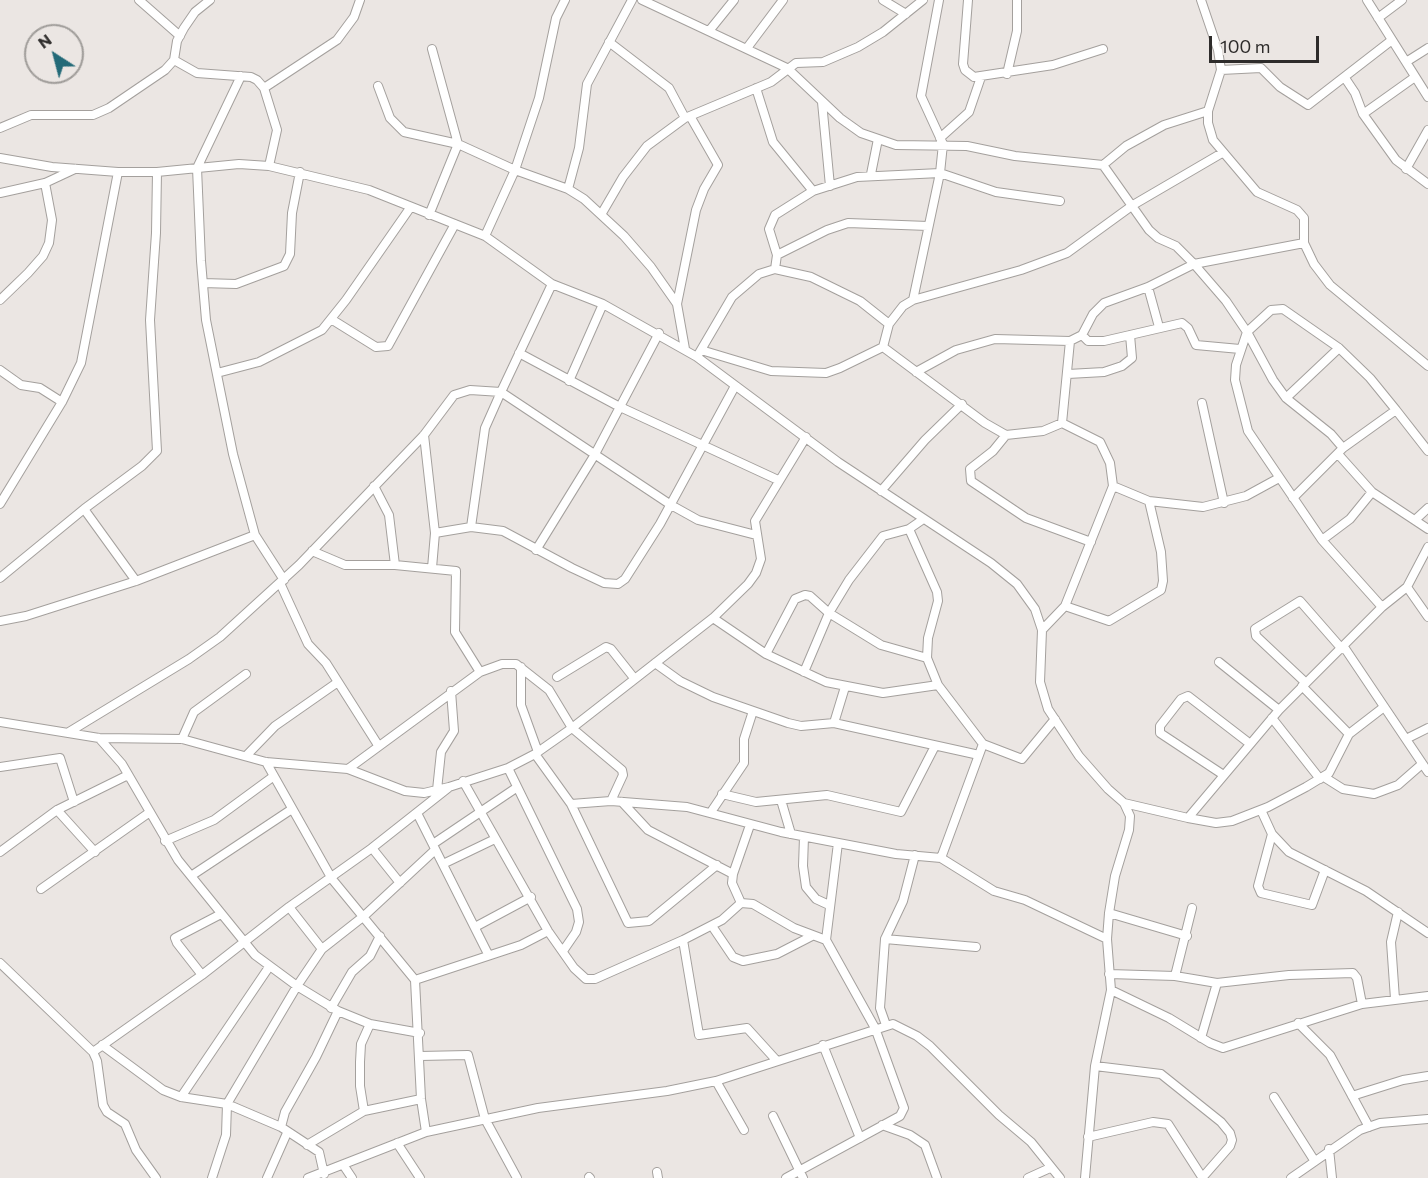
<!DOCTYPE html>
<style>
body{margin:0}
#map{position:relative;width:1428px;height:1178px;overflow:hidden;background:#ebe6e3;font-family:Commissioner,sans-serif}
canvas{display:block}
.north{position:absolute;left:24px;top:24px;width:60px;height:60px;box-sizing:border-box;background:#ebe6e3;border:2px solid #9f9c99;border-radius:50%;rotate:324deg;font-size:16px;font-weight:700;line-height:24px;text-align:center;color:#2e2c2b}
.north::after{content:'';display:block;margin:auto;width:21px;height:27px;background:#236a78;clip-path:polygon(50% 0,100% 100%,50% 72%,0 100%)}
.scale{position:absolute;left:1209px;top:36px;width:110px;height:27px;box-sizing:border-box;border:3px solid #2e2c2b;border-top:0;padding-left:8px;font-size:18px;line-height:21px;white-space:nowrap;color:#2e2c2b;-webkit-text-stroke:4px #ebe6e3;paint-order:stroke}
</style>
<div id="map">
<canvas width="1428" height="1178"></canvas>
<div class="north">N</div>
<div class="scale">100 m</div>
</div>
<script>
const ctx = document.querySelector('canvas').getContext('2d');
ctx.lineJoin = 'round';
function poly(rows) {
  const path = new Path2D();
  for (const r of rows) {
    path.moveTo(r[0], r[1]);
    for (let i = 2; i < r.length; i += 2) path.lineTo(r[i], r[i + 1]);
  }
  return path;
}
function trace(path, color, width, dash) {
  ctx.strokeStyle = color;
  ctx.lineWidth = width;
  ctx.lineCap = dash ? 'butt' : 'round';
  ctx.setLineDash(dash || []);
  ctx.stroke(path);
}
const minor = poly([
 [139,0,180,36],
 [565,0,556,18,539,98,515,170,568,189,584,199,624,236,651,267,677,304,685,349],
 [642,0,787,68,840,118,861,133,896,145,967,146,1015,156,1103,165,1149,230,1158,238,1176,246,1194,264,1226,301,1247,332,1236,365,1235,380,1248,431,1322,540,1382,607,1279,710,1188,818,1124,803],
 [883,0,906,14],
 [968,0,963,64,965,70,974,77,1053,65,1103,49],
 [1201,0,1218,50,1221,70,1208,111,1208,123,1213,140,1257,192,1297,210,1304,218,1304,243,1314,264,1330,285,1428,366],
 [1367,0,1428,97],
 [1378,18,1402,0],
 [709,31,734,0],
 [609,42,669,88,685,118],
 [747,48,783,0],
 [432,49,458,144,515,170,485,236],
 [174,60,197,73,251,77,257,80,264,88,277,130,269,166],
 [1406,62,1428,48],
 [1221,70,1261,68,1280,87,1308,105,1392,40],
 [1007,74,1017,31,1017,0],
 [241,76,197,168,201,261,206,320,233,454,255,535,284,580],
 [1345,78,1355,93,1363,114,1396,160,1428,184],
 [378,86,390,118,404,132,458,144,429,215],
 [264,88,337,40,354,17,360,0],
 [756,88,773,142,813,191],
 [822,102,830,186],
 [1363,114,1415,77],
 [0,128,31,115,93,115,109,108,165,70,174,60,177,41,184,28,195,12,210,0],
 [940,138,969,112,981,77],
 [0,158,52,167,118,172,157,172,239,164,269,166,369,190,485,236,552,284,603,304,697,357,838,462,991,563,1017,584,1035,609,1042,630,1040,682,1048,709,1079,756,1108,789,1124,803,1130,816,1129,830,1115,876,1109,913,1107,939,1111,990,1095,1066,1085,1178],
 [1103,165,1126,146,1164,125,1208,111],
 [1406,169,1428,130],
 [871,174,878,139],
 [568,189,579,148,587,84,632,0],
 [0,193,45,183,75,169],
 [602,213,623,177,647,146,685,118,771,82,796,63,823,62,858,47,883,32,923,0],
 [777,255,827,230,848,223,928,226],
 [775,269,777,255,769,229,775,215,813,191,857,177,940,173,996,192,1060,201],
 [203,283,236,284,284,266,290,254,292,213,300,172],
 [1148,287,1159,327],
 [0,300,28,273,43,256,49,243,52,220,45,183],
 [913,300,940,173,943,144,921,96,939,0],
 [677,304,696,210,704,189,718,165,690,116],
 [331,319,376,347,388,346,455,224],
 [1082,335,1088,341,1104,341,1182,323,1188,328,1196,345,1240,349],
 [883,347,985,423,1006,435,1043,431,1062,423,1070,341],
 [701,350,771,371,826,373,840,368,883,347,889,324,903,306,913,300,1021,270,1067,253,1133,205,1222,153],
 [519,353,618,406,778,480],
 [698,355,732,297,759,274,775,269,811,277,860,301,889,324],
 [0,370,21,385,40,388,62,402],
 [916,372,956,350,995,339,1070,341,1082,335,1093,314,1104,303,1148,287,1194,264,1304,243],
 [217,373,259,362,322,330,346,300,410,208],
 [1068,374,1104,372,1122,366,1132,358,1130,335],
 [569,381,603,304],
 [1286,398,1339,348],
 [1202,403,1224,503],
 [1396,410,1428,451],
 [424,435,435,533,432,568],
 [1006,435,993,451,970,469,971,481,1026,518,1091,542],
 [1338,454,1372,492,1428,529],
 [374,486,389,515,395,565],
 [1113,486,1149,501,1203,507,1246,496,1279,478],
 [881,491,925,440,962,404],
 [1293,498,1343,448,1396,410,1370,378,1339,348,1283,309,1271,310,1247,332,1273,380,1286,398,1331,434,1343,448],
 [0,504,62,402,81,363,118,172],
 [84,509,136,581],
 [1415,520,1428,508],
 [471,527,485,428,501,392,671,505,698,520,756,535],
 [909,529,937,592,938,601,928,638,927,658,938,685,983,744,1022,759,1055,719],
 [435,533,471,527,503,531,572,568,604,583,618,584,625,579,660,524,735,386],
 [1322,540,1350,519,1372,492],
 [536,550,594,456,659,333],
 [312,551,345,565,395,565,456,571,455,632,480,672],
 [0,578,84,509,142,466,157,451,150,320,156,233,157,172],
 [280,583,308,644,326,663,378,745],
 [1407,587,1428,617],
 [1065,606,1109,621,1161,590,1163,581,1161,552,1149,501],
 [1382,607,1407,587,1428,547],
 [713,618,766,654,826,682,883,693,938,685],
 [0,621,26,616,136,581,255,535],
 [1042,630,1065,606,1113,486,1110,463,1100,442,1062,423],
 [1344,647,1428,772],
 [766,654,795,599,805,595,810,596,829,613,881,645,927,658],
 [1219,662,1279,710],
 [655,663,680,681,713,697,788,723,801,726,834,723,979,755],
 [521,667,521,705,538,752],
 [804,672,829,613,849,580,883,536,909,529,922,520],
 [557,677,606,647,611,649,634,678],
 [1306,683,1256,636,1255,629,1300,601,1342,649],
 [1302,686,1349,734],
 [1272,718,1320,779],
 [0,722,99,738,182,739,266,762,348,769,405,791,424,793,449,787,508,768,535,754,572,728,713,618,748,584,756,573,761,559,755,521,806,437],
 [834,723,845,687],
 [69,732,189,659,220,637,299,565,424,435,454,395,470,390,501,392,552,284],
 [99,738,122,764,178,860,255,955,297,986,338,1011,370,1024,420,1033],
 [182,739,194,712,246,674],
 [1406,739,1428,728],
 [535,754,571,804,611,801,687,807,781,832,896,854,941,858,994,891,1025,900,1107,939],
 [246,756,275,726,338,682],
 [266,762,332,879,415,980,421,1099,426,1132],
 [0,767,60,758,74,802],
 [508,768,577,909,579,922,576,932,563,951],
 [348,769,480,672,502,664,516,664,549,690,572,728,622,770,623,775,611,801],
 [1222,774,1160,733,1160,726,1181,699,1188,696,1249,743],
 [1324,777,1343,789,1374,794,1398,785,1422,764],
 [463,781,548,931,574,968,586,979,595,979,683,940,722,920,741,903,753,904,794,928,826,940,875,1028,904,1108,900,1116,786,1178],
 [437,790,441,752,454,731,451,691],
 [722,794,756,802,827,795,901,812,935,746],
 [781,800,791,834],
 [622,802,648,830,733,874],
 [571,804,628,923,649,921,717,865],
 [57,810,95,852],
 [1261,810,1272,834,1289,852,1366,891,1428,933],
 [711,812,744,763,744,739,753,711],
 [417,813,488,954],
 [1188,818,1216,823,1232,821,1268,807,1306,787,1329,773,1349,734,1384,707],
 [1272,834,1258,886,1261,893,1312,905,1325,870],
 [804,837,803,866,806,887,816,899,829,905],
 [165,841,214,820,274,776],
 [433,844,516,788],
 [372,848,400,883],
 [0,852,57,810,128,775],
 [941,858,983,744],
 [443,864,495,839],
 [191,876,292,809],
 [41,889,150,812],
 [741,903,732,883,733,874,750,825],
 [289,907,322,949],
 [1109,913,1187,936],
 [712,926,733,957,743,961,777,954,812,936],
 [475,927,531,897],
 [885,939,976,947],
 [683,940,699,1035,747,1028,777,1061],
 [826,940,838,843],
 [0,963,93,1052,97,1061,103,1105,107,1112,125,1124,136,1150,156,1178],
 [1109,974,1175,976,1217,983,1289,975,1353,973,1357,978,1362,1004],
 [202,975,177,943,175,938,221,914],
 [1175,976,1192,908],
 [415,980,521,945,548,931],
 [1111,990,1169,1018,1210,1043,1223,1048,1362,1004,1428,996],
 [1395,999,1391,942,1398,912],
 [331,1008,352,972,370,956,380,936],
 [1298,1023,1330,1055,1369,1127],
 [886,1025,880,1008,885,939,903,901,915,855],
 [1201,1038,1217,983],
 [102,1045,163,1090,181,1097,227,1104,281,1127,319,1152,324,1174],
 [823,1045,860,1138],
 [93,1052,202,975,289,907,372,848,448,788],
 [420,1056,468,1055,485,1119,517,1178],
 [1095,1066,1161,1074,1221,1122,1230,1133,1232,1140,1230,1146,1202,1178],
 [716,1081,744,1130],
 [1352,1096,1403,1080,1428,1076],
 [181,1097,269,967],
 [1274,1097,1314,1160],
 [364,1111,360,1086,360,1062,361,1044,370,1024],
 [773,1116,803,1178],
 [882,1125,910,1135,925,1145,937,1178],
 [281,1127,285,1112,316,1057,338,1011],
 [1088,1137,1153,1122,1168,1124,1202,1177],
 [397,1143,420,1178],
 [307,1145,364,1111,421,1099],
 [1329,1149,1332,1178],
 [344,1166,352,1178],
 [657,1172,658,1178],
 [589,1177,590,1178],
 [212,1178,226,1135,227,1104,297,986,322,949,364,916,435,850],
 [267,1178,287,1133],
 [308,1178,426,1132,538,1108,667,1091,716,1081,893,1024,917,1036,930,1046,999,1115,1031,1142,1060,1178],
 [1028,1178,1050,1168],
 [1291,1178,1360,1130,1380,1123,1428,1119]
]);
trace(minor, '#a4a09d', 10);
trace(minor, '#fff', 8);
</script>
